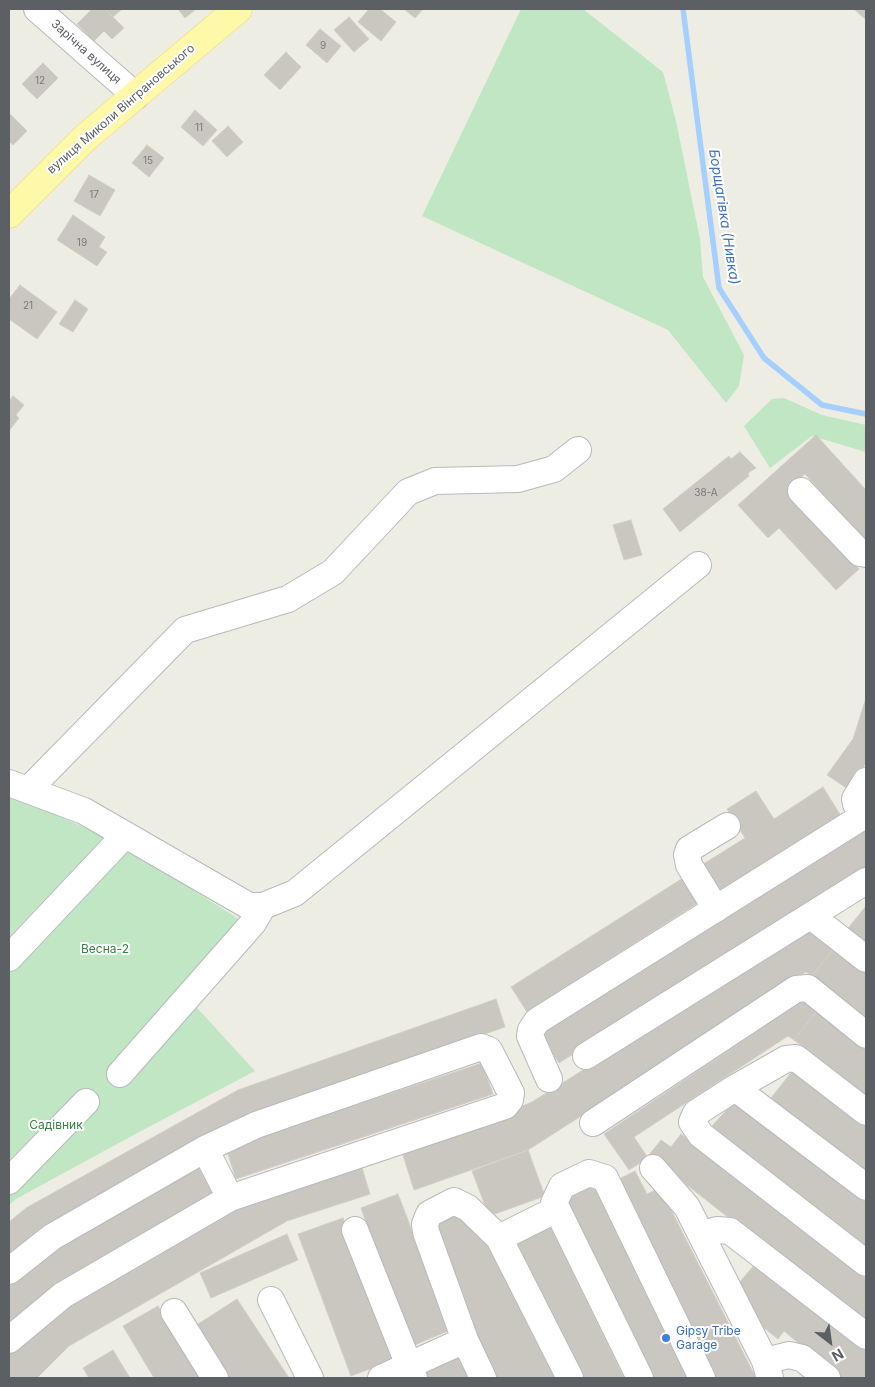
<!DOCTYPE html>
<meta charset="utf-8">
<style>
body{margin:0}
#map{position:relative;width:875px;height:1387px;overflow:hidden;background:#eeede4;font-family:Inter,sans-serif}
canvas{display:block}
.frame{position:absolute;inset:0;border:10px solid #5c5f64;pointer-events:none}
.north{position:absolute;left:805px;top:1317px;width:50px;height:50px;-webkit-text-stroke:4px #fff;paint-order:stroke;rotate:150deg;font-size:14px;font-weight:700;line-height:20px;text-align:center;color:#5c5f64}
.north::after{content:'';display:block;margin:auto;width:18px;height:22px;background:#5c5f64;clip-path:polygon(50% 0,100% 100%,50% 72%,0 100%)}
</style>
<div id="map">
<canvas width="875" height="1387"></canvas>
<div class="frame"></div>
<div class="north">N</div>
</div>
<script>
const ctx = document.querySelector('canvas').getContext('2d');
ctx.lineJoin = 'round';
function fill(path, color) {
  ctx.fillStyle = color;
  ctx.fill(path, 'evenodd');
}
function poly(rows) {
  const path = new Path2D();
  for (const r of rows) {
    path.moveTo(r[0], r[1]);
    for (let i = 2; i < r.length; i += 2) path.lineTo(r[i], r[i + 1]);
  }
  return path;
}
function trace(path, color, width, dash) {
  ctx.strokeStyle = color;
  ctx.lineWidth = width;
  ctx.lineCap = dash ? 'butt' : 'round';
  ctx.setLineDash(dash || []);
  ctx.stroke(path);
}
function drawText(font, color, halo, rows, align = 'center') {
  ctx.font = font + ' Inter,sans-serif';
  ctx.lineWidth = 4;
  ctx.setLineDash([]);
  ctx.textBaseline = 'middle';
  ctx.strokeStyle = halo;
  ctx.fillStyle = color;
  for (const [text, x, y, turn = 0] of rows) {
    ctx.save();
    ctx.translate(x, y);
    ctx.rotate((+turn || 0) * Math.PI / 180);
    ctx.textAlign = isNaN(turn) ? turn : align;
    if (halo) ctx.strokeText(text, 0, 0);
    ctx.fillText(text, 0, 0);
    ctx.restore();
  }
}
fill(poly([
 [521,9,583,9,663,72,676,121,700,239,703,277,744,355,739,386,726,403,668,330,422,216],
 [784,398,822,415,866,425,866,452,812,436,770,468,744,426,772,399],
 [9,794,119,843,253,928,189,999,255,1071,141,1131,16,1199,9,1205]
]), '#c0e6c4');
trace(poly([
 [683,9,719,288,764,358,822,405,866,414]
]), '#a4cffe', 5.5);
const building = poly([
 [92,9,105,9,124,28,112,39,104,31,94,41,77,24,92,9],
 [105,9,122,9,113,17,105,9],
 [178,9,196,9,185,18,178,9],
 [369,9,380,9,396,22,381,41,358,22,369,9],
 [404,9,423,9,415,18,404,9],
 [856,9,866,9,866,20,855,10,856,9],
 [349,17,369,39,354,52,334,30,349,17],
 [320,29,341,46,327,63,306,45,320,29],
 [286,52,301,67,280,90,264,75,286,52],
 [43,63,58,78,37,99,22,84,43,63],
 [195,110,217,130,203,146,181,127,195,110],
 [9,113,27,131,13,145,9,141,9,113],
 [228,126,243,142,227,157,212,141,228,126],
 [147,145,164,158,149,177,132,163,147,145],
 [89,175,115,190,100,216,74,201,89,175],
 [73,215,105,237,99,247,107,252,97,266,57,240,73,215],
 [20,285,57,312,37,339,9,319,9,299,20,285],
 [75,300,88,309,73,332,59,324,75,300],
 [13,396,24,405,16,415,19,418,9,431,9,401,13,396],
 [816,435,866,490,866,542,805,474,787,490,859,569,836,590,779,528,768,538,738,505,816,435],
 [740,452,756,468,748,473,749,476,680,532,663,509,729,456,731,459,740,452],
 [631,520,642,555,624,560,613,525,631,520],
 [866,698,866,763,848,789,827,775,853,739,866,698],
 [823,787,841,816,715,896,697,868,745,838,727,809,756,791,774,819,823,787],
 [861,824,866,831,866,867,559,1063,538,1031,861,824],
 [683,878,699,902,527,1012,511,987,683,878],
 [866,906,866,949,845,932,866,906],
 [810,928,834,948,812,976,806,972,528,1150,414,1190,401,1149,492,1119,532,1102,810,928],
 [834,948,866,973,866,1019,812,976,834,948],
 [496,999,505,1027,247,1117,44,1226,9,1255,9,1222,26,1208,238,1090,496,999],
 [804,1000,817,1011,794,1040,788,1036,634,1137,648,1158,629,1170,604,1134,804,1000],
 [817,1011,866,1049,866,1095,794,1040,817,1011],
 [482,1063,493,1094,236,1179,226,1148,482,1063],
 [794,1069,866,1125,866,1171,771,1098,794,1069],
 [736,1100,866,1202,866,1248,710,1128,736,1100],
 [681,1134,866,1279,866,1326,649,1155,661,1140,671,1147,681,1134],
 [528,1150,545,1196,489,1216,472,1171,528,1150],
 [360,1161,370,1194,287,1221,69,1346,37,1378,9,1378,9,1354,59,1305,271,1187,360,1161],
 [199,1168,215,1196,9,1325,9,1282,37,1259,199,1168],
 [635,1171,647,1194,660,1188,756,1378,715,1378,615,1181,635,1171],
 [597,1181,692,1378,649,1378,563,1198,597,1181],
 [398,1194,450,1330,410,1347,361,1208,398,1194],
 [450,1211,454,1217,462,1214,485,1240,556,1378,490,1378,433,1218,450,1211],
 [343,1218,396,1359,351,1376,298,1234,343,1218],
 [549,1224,624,1378,582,1378,514,1240,549,1224],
 [287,1234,298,1260,211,1298,200,1273,287,1234],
 [757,1262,866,1351,866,1378,840,1378,784,1331,778,1339,763,1327,737,1285,757,1262],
 [237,1299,289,1378,225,1378,192,1328,237,1299],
 [158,1306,200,1378,154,1378,123,1326,158,1306],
 [113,1350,130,1378,89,1378,83,1368,113,1350],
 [461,1351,474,1378,427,1378,423,1370,461,1351]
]);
fill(building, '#cac7c1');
trace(building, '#d3cfc2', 1);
const minor = poly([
 [37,9,136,96],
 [801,491,860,553,866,554],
 [9,783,84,811,249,906,263,906,295,893,698,565],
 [28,790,185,630,288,599,333,572,408,492,435,481,518,479,554,469,578,450],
 [865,815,856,804,855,799,866,781],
 [716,909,689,865,687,855,689,849,727,826],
 [811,916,866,959],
 [9,958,125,835],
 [586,1056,866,881],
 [120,1074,253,923,263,906],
 [549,1079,530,1036,531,1030,537,1021,865,815,866,817],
 [735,1088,866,1187],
 [866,1112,796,1058,786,1059,735,1088,696,1113,692,1122,701,1135,866,1263],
 [593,1123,796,989,808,988,866,1035],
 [205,1149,230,1198],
 [653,1168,687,1207,765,1361,770,1378],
 [9,1181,86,1102],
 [355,1230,414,1378],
 [702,1234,717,1230,730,1231,866,1336],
 [499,1238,557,1209],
 [9,1271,52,1237,205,1149,256,1125,481,1047,489,1050,511,1093,510,1100,505,1106,230,1198,63,1295,9,1340],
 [271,1300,310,1378],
 [174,1312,215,1378],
 [765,1361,789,1355,802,1358,827,1378],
 [381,1378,465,1340],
 [483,1378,465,1340,426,1232,425,1224,429,1214,454,1201,468,1208,499,1238,570,1378],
 [640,1378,554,1203,562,1186,589,1173,605,1178,702,1378]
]);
const major = poly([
 [9,214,86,137,238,9]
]);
trace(minor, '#b6b9be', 28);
trace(major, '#f0d45b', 29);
trace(minor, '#fff', 26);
trace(major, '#fef8a9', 28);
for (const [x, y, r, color] of [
 [666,1338,5,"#3f7fe0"]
]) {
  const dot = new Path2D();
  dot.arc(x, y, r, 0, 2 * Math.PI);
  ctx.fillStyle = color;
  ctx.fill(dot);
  trace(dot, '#fff', 2);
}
drawText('10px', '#78797b', null, [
 ["9",323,46],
 ["12",40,81],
 ["11",199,128],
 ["15",148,161],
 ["17",94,195],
 ["19",82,243],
 ["21",28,306],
 ["38-А",706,493]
]);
drawText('12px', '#5c5f64', '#fff', [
 ["Зарічна вулиця",86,52,42],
 ["вулиця Миколи Вінграновського",121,109,-41]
]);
drawText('12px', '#358340', '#fff', [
 ["Весна-2",105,949],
 ["Садівник",56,1125]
]);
drawText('12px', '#366cbe', '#fff', [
 ["Gipsy Tribe",676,1331],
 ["Garage",676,1345]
], 'left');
drawText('italic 14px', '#4373ba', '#fff', [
 ["Борщагівка (Нивка)",724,217,81]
]);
</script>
